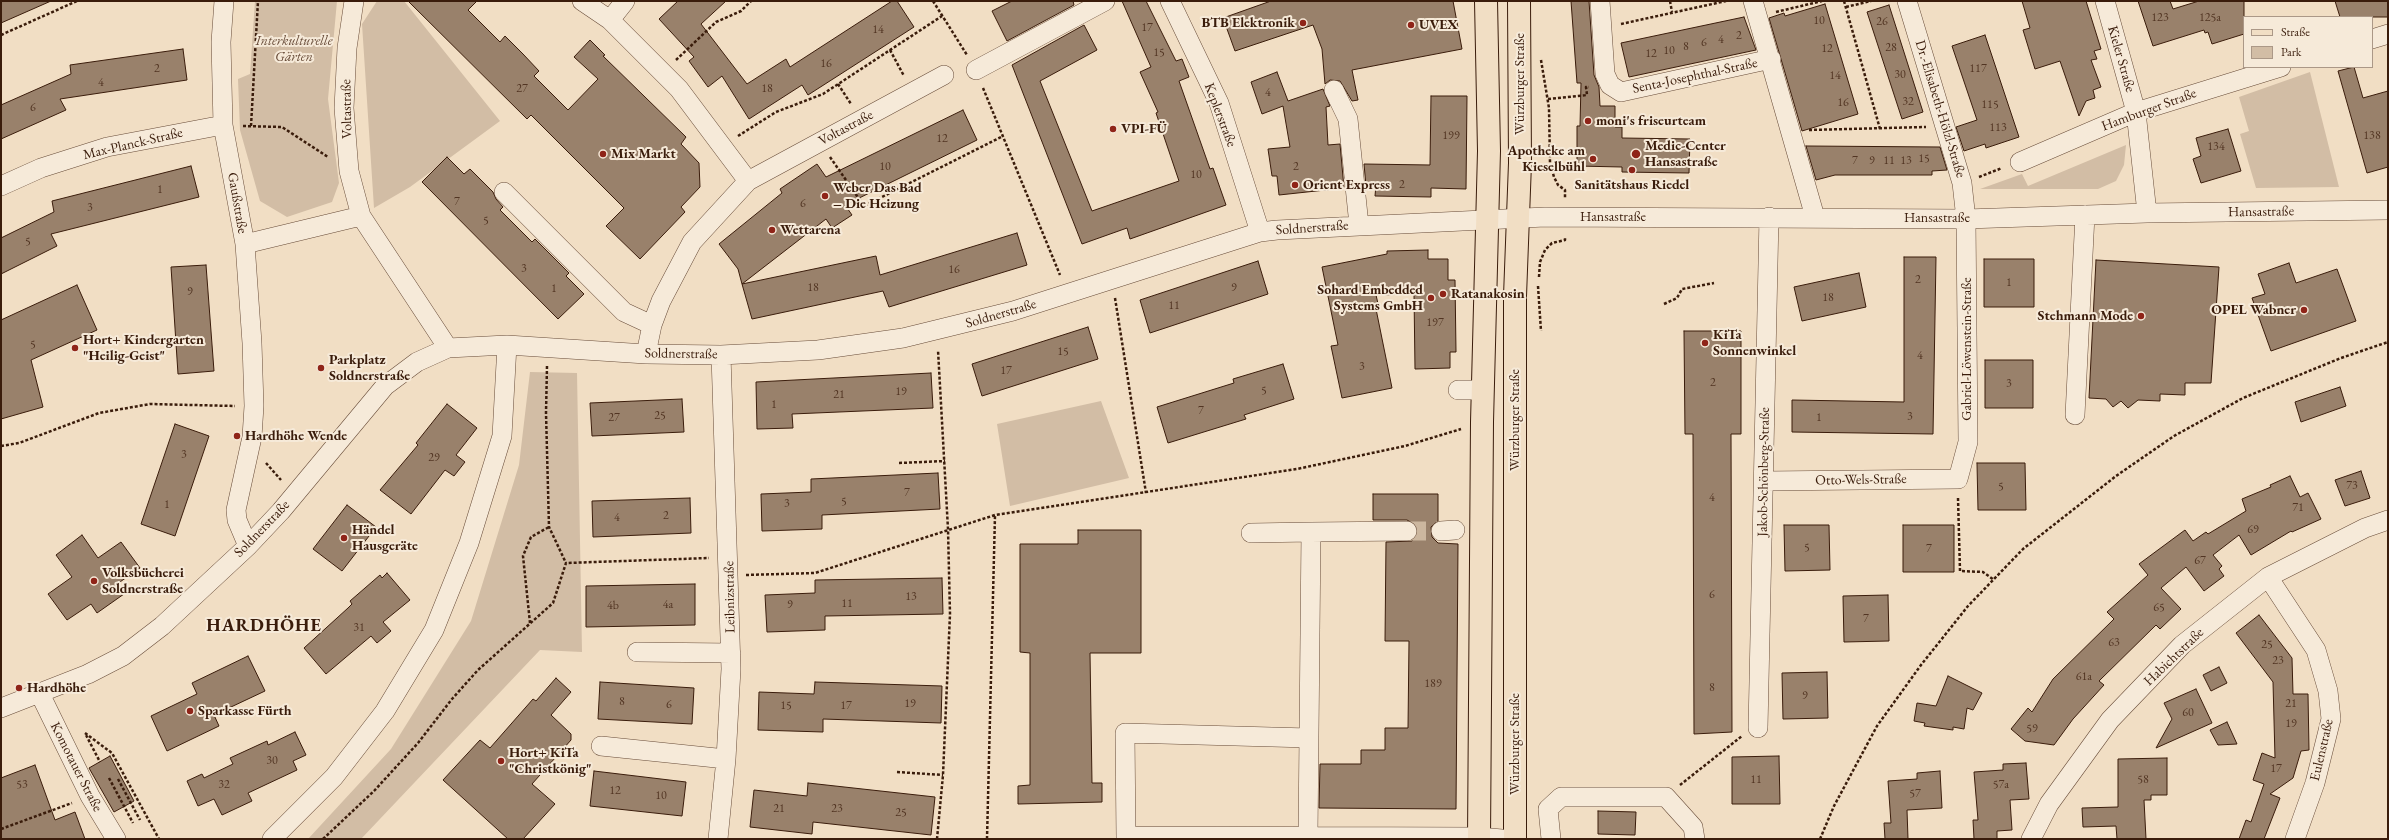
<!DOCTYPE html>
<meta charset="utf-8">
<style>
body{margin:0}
#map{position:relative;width:2389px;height:840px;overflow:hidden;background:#f1dec4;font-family:"EB Garamond",serif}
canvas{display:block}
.frame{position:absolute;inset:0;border:2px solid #3a1c0b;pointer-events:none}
.legend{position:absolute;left:2243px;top:16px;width:130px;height:52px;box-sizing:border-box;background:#f6ead9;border:1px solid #ab9887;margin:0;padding:5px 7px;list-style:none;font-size:12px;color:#3a1c0b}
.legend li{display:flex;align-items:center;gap:8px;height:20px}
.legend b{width:20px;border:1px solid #ab9887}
</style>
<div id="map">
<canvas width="2389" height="840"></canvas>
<div class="frame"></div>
<ul class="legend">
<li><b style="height:5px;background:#f1dec4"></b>Straße</li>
<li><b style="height:11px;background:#d2bda5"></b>Park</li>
</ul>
</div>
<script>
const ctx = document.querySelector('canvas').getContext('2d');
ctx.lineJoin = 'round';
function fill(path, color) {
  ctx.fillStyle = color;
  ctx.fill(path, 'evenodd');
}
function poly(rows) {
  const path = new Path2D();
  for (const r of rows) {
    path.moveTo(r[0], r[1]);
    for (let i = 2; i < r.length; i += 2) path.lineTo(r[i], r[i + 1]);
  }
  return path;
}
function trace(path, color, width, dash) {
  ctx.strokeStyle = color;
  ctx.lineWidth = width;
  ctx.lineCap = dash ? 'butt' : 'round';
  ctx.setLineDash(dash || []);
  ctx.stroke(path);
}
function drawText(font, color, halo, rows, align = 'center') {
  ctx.font = font + ' "EB Garamond",serif';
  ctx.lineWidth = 4;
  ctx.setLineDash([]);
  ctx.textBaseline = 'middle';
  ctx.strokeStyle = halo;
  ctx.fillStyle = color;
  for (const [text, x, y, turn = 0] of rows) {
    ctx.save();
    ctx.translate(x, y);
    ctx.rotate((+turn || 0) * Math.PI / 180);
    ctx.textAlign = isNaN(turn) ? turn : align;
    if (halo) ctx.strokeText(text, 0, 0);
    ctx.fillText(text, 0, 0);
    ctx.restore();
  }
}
fill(poly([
 [255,1,337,1,328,99,339,183,332,202,287,217,260,201,240,130,238,79,250,74],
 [377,1,404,1,500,121,410,187,374,208,362,24],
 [2310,72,2339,187,2256,188,2240,134,2249,131,2239,97],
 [2126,145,2124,165,2116,181,2098,189,1980,189,2022,174,2028,186],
 [530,372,577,373,582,652,540,650,361,839,308,839,391,749,471,621,519,465],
 [1101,401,1129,478,1010,506,997,424]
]), '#d2bda5');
const building = poly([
 [1,1,51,1,1,23,1,1],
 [408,1,477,1,468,10,500,42,505,36,523,54,539,71,534,76,568,110,598,79,574,57,590,40,605,55,603,56,686,137,681,144,699,163,700,187,681,207,685,212,640,259,606,226,624,208,531,115,527,119,408,1],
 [678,1,726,1,701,24,747,84,786,59,790,67,892,1,897,1,914,27,808,95,802,85,749,119,722,76,708,87,689,61,694,57,659,19,678,1],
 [1012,1,1073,1,1074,5,1007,41,992,11,1012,1],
 [1122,1,1146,1,1176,61,1182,59,1189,77,1179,81,1210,169,1213,168,1226,205,1130,239,1127,228,1082,244,1012,65,1084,25,1097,50,1040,81,1092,211,1179,181,1156,113,1158,112,1140,72,1151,67,1122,1],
 [1271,1,1453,1,1462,49,1352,70,1358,100,1352,101,1340,81,1330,80,1325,84,1322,49,1313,25,1235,51,1223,18,1271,1],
 [1571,1,1589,1,1594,75,1599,87,1600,106,1615,106,1615,127,1622,127,1622,138,1690,139,1689,173,1622,172,1622,167,1577,166,1577,126,1580,126,1581,83,1577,83,1571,1],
 [2022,1,2086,1,2101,49,2094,51,2097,59,2091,60,2101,87,2093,90,2095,98,2086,101,2079,116,2060,61,2035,69,2023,30,2030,28,2022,1],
 [2138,1,2170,1,2173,9,2199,1,2244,1,2244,34,2212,44,2208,32,2205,33,2204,30,2153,46,2138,1],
 [2335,1,2388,1,2388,17,2340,17,2335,1],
 [1825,4,1858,114,1802,131,1769,18,1784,13,1785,16,1825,4],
 [1889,5,1923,112,1902,119,1867,12,1889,5],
 [1744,17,1756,50,1629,77,1621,43,1744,17],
 [1985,35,2019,137,1986,148,1985,144,1964,151,1956,127,1977,120,1952,46,1985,35],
 [183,49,187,80,60,99,66,110,1,139,1,105,71,74,70,65,183,49],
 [2354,67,2363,98,2388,91,2388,167,2367,173,2338,71,2354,67],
 [1277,72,1288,101,1323,89,1330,106,1326,107,1328,145,1340,144,1344,188,1279,195,1277,176,1272,176,1268,149,1290,147,1283,106,1262,114,1251,82,1277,72],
 [1431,96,1467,96,1466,189,1431,188,1431,197,1375,196,1376,185,1366,186,1364,164,1430,165,1431,96],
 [963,110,977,140,845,205,852,215,832,228,826,219,742,284,738,269,719,244,782,193,780,189,817,164,826,177,963,110],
 [2228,129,2241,171,2201,183,2193,159,2201,156,2196,138,2228,129],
 [1806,146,1940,147,1947,170,1932,171,1932,175,1835,175,1816,180,1806,146],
 [447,157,464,174,470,169,493,192,496,199,503,207,500,210,532,242,535,239,569,273,566,276,584,294,558,319,422,182,447,157],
 [191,166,199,197,51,234,57,246,1,274,1,238,54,212,52,201,191,166],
 [1017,233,1027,265,889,307,883,291,752,319,742,284,876,256,880,275,1017,233],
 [1428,250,1428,259,1448,259,1448,280,1455,280,1456,352,1450,352,1450,368,1415,369,1414,294,1376,295,1379,308,1376,309,1392,388,1342,398,1331,346,1338,345,1322,267,1387,254,1387,251,1428,250],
 [1904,257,1936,257,1933,434,1792,432,1792,400,1904,402,1904,257],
 [1984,259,2034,259,2034,307,1984,307,1984,259],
 [2096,260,2219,267,2211,383,2185,383,2185,395,2160,394,2160,401,2138,400,2128,408,2121,401,2113,407,2106,399,2089,398,2096,260],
 [1258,261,1268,294,1150,333,1140,300,1258,261],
 [2289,263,2296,283,2337,269,2356,321,2271,351,2252,298,2265,294,2258,274,2289,263],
 [206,265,214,371,178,374,171,267,206,265],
 [1859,273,1866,307,1802,321,1794,287,1859,273],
 [77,285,97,330,31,360,43,407,1,419,1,320,77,285],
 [1088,327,1098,359,982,396,972,364,1088,327],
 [1684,331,1741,331,1741,434,1731,434,1732,732,1694,734,1693,434,1685,434,1684,331],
 [1985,360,2033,360,2033,408,1985,408,1985,360],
 [1283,364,1294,399,1244,415,1246,419,1168,443,1157,407,1234,383,1233,379,1283,364],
 [931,373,933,408,792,414,793,428,757,429,756,382,931,373],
 [2340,387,2346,406,2301,422,2295,402,2340,387],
 [682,399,684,432,592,436,590,403,682,399],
 [447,404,477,428,456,455,465,462,454,476,445,470,411,514,380,490,418,445,416,443,447,404],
 [175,424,209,436,175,536,141,524,175,424],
 [1977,463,2025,463,2026,510,1978,510,1977,463],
 [2361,471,2370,498,2345,506,2335,480,2361,471],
 [938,473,940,509,822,515,822,529,762,531,761,494,811,492,811,479,938,473],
 [2290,476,2300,497,2308,493,2321,519,2292,532,2291,531,2251,555,2239,535,2213,555,2222,566,2219,569,2224,576,2204,591,2186,567,2161,588,2181,609,2160,629,2156,625,2099,681,2104,685,2073,719,2054,745,2025,741,2011,729,2028,708,2032,712,2053,679,2114,619,2107,612,2148,575,2139,564,2185,530,2193,541,2206,532,2208,534,2246,511,2242,499,2271,487,2270,485,2290,476],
 [1373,494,1438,494,1438,521,1431,527,1432,537,1438,543,1458,544,1456,809,1319,808,1320,764,1361,764,1361,750,1385,750,1385,728,1408,728,1409,641,1385,641,1386,542,1412,541,1418,530,1416,525,1407,520,1373,520,1373,494],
 [690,498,691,533,593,537,592,501,690,498],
 [347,505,376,527,342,571,313,549,347,505],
 [1784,525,1829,525,1830,570,1785,571,1784,525],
 [1903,525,1954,525,1954,572,1903,572,1903,525],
 [1078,530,1141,530,1141,653,1090,653,1092,783,1102,783,1102,802,1018,804,1018,786,1030,785,1030,653,1020,652,1020,544,1078,544,1078,530],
 [82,535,98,558,121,542,140,568,117,584,124,594,97,613,91,604,67,620,48,594,72,577,56,555,82,535],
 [387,573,410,600,383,622,391,631,377,643,371,636,326,674,304,648,348,608,352,604,350,601,380,575,382,578,387,573],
 [942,578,943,614,825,616,825,630,767,632,765,595,815,593,815,580,942,578],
 [695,584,695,625,586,627,586,586,695,584],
 [1888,595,1889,641,1844,642,1843,596,1888,595],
 [2259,615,2292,658,2293,694,2308,694,2309,750,2301,751,2293,778,2270,794,2280,798,2264,839,2239,839,2246,820,2251,822,2264,784,2253,780,2262,753,2275,758,2273,682,2236,633,2259,615],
 [248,656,265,691,214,715,219,726,167,751,151,716,197,694,192,683,248,656],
 [2219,667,2227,683,2211,691,2203,675,2219,667],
 [1827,672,1828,718,1783,719,1782,673,1827,672],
 [1948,676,1982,693,1973,710,1967,708,1964,729,1953,727,1953,730,1924,726,1925,723,1914,721,1917,703,1936,706,1948,676],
 [556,678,571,692,551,715,571,734,571,740,532,784,555,804,523,839,508,839,443,780,480,740,490,748,533,699,536,701,556,678],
 [600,682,694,688,692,724,598,719,600,682],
 [815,682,942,686,941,723,823,719,823,732,758,730,759,692,814,694,815,682],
 [2196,689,2212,723,2156,748,2172,719,2164,703,2196,689],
 [2227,722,2237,744,2218,745,2210,730,2227,722],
 [295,732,306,755,293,761,297,770,248,793,252,801,222,815,214,799,198,806,187,781,202,774,204,778,233,764,230,758,267,741,268,745,295,732],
 [110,756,134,801,114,812,89,768,110,756],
 [1779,756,1780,804,1732,804,1732,757,1779,756],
 [2167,758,2167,795,2151,795,2151,800,2144,800,2146,839,2117,839,2116,826,2083,827,2082,808,2118,807,2118,759,2167,758],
 [2026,763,2029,799,2010,800,2012,830,1997,831,1997,839,1974,839,1973,820,1978,820,1974,772,2003,770,2003,764,2026,763],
 [35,765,55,820,75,812,85,839,1,839,1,778,35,765],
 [594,771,686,782,682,816,590,806,594,771],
 [1940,771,1942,808,1907,810,1908,839,1885,839,1884,823,1891,823,1888,781,1917,779,1917,773,1940,771],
 [808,783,935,797,931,835,813,822,812,834,750,827,754,790,807,796,808,783],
 [1598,811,1636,812,1635,835,1598,834,1598,811]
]);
fill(building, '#99816b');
trace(building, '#3a1c0b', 1);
trace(poly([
 [1407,531,1441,531]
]), '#ccb79f', 19, [19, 10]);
const minor = poly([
 [224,1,221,42,223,125,245,244,252,343,254,406,252,437,236,510,237,520,248,546],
 [354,1,347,48,344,108,349,171,361,216],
 [582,1,610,20,679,89,748,181],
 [1170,1,1219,103,1260,232],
 [1600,1,1605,74,1610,85,1621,92,1771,59],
 [1753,1,1815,217],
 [2105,1,2136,112,2147,213],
 [610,20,625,1],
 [2372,39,2388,34],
 [976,70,1105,1],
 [1334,90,1348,119,1359,225],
 [2020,162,2136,112,2281,67],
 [1,186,41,168,107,147,223,125],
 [504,192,624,312,652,325],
 [245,244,361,216,448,348],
 [646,354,652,325,661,301,692,242,748,181,944,75],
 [1458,390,1483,390],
 [2075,415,2085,215],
 [1765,481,1958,479,1968,442,1966,219,1962,183,1907,1],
 [1441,531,1455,530],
 [1251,533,1311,532],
 [2268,577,2316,650,2328,691,2331,719,2315,783,2295,839],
 [637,652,731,653],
 [40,694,90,796,116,839],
 [1,708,88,674,123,656,162,626,248,546,281,511,385,386,417,362,448,348,507,345,646,354,721,355,818,350,903,338,1013,311,1260,232,1277,230,1545,217,1966,219,2147,213,2388,210],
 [1758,728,1769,217],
 [601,746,726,759],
 [1126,836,1479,837,1502,839],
 [1308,836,1311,532,1407,531],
 [272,839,334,777,385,711,434,630,469,543,502,436,507,345],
 [718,839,726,759,731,669,721,355],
 [1126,839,1125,733,1309,738],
 [1551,839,1548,809,1561,797,1666,797,1693,827,1695,839],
 [2031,839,2049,804,2110,720,2182,645,2268,577,2365,528,2388,520]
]);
const major = poly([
 [1479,839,1482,422,1489,151,1486,1],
 [1515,839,1515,296,1520,163,1519,1]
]);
trace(minor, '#684c39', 20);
trace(major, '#3a1c0b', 24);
trace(poly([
 [933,1,967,55],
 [1670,1,1672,12],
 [1844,1,1880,129],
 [1846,7,1871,1],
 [1776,12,1822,1],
 [1621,24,1726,1],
 [1,35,77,1],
 [890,50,904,76],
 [676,60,716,22,741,11,751,1],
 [1541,60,1549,108,1550,163,1554,177,1558,185,1565,190,1565,198],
 [838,84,851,104],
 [983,88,1060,275],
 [1548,99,1587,95,1586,87,1589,87],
 [243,126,282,127,328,157],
 [251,126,258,1],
 [1809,130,1926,127],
 [738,136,776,112,823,94,942,16],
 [830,157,864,206,1003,136],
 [1979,177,2002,168],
 [1539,277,1540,262,1545,250,1552,243,1565,240,1565,237],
 [1538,286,1541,331],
 [1115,298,1146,493],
 [1664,304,1677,298,1682,289,1714,283],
 [547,366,546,413,549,527,566,563],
 [1,446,19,443,99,413,150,404,235,406],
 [266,463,281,480],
 [899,463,945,461],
 [1958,498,1960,571,1983,572,1994,580],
 [746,575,815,573,995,515,1297,469,1405,446,1461,429],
 [530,623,523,556,531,537,549,527],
 [85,733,112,753,159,839],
 [86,735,100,762],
 [897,772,943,775],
 [109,778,133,823],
 [118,779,140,820],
 [1680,785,1742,736],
 [1,829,72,803],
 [323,839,374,791,418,743,452,699,478,670,553,603,566,563,709,558],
 [937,839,943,775,950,614,948,529,938,350],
 [987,839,995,515],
 [1820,839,1834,806,1877,726,1921,665,1968,606,2023,549,2116,476,2174,436,2243,398,2341,358,2388,342]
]), '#3a1c0b', 2.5, [3, 2]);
trace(minor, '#f6ead9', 19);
trace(major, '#f1dec4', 22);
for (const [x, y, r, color] of [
 [1303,23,4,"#8f2418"],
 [1411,25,4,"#8f2418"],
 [1588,121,4,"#8f2418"],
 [1113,129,4,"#8f2418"],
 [603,154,4,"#8f2418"],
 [1636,154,5,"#8f2418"],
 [1593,159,4,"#8f2418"],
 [1632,170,4,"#8f2418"],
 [1295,185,4,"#8f2418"],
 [825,196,4,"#8f2418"],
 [772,230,4,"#8f2418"],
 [1443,294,4,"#8f2418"],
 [1431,298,4,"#8f2418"],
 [2304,310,4,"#8f2418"],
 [2141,316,4,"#8f2418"],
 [1705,343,4,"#8f2418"],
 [75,348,4,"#8f2418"],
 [321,368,4,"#8f2418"],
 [237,436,4,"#8f2418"],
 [344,538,4,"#8f2418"],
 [94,581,4,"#8f2418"],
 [19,688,4,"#8f2418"],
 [190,711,4,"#8f2418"],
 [501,761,4,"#8f2418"]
]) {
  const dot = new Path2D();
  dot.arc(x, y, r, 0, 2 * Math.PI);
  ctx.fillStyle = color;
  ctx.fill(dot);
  trace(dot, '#f6ead9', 1.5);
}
drawText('12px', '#523523', null, [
 ["123",2160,18],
 ["125a",2210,18],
 ["10",1819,21],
 ["26",1882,22],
 ["17",1147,28],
 ["14",878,30],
 ["2",1739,36],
 ["4",1721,40],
 ["6",1704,43],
 ["8",1686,47],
 ["28",1891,48],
 ["12",1827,49],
 ["10",1669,51],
 ["15",1159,53],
 ["12",1651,54],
 ["16",826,64],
 ["2",157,69],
 ["117",1978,69],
 ["30",1900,75],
 ["14",1835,76],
 ["4",101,83],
 ["27",522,89],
 ["18",767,89],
 ["4",1268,93],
 ["32",1908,102],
 ["16",1843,103],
 ["115",1990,105],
 ["6",33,108],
 ["113",1998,128],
 ["199",1451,136],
 ["138",2372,136],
 ["12",942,139],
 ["134",2216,147],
 ["15",1924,159],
 ["7",1855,161],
 ["9",1872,161],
 ["11",1889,161],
 ["13",1906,161],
 ["10",885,167],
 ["2",1296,167],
 ["10",1196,175],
 ["2",1402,185],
 ["1",160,190],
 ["7",457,202],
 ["6",803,204],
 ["3",90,208],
 ["5",486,221],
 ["5",28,242],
 ["3",524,269],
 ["16",954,270],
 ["2",1918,280],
 ["1",2009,283],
 ["18",813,288],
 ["9",1234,288],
 ["1",554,289],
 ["9",190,292],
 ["18",1828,298],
 ["11",1174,306],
 ["197",1435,323],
 ["5",33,345],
 ["15",1063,352],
 ["4",1920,356],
 ["3",1362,367],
 ["17",1006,371],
 ["2",1713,383],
 ["3",2009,384],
 ["5",1264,391],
 ["19",901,392],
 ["21",839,395],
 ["1",774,405],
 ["7",1201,411],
 ["25",660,416],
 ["3",1910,417],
 ["27",614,418],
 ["1",1819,418],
 ["3",184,455],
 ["29",434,458],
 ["73",2352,486],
 ["5",2001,487],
 ["7",907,493],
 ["4",1712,498],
 ["5",844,502],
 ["3",787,504],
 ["1",167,505],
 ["71",2298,508],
 ["2",666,516],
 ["4",617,518],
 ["69",2253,530],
 ["5",1807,548],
 ["7",1929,549],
 ["67",2200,561],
 ["6",1712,595],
 ["13",911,597],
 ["11",847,604],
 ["4a",668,605],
 ["9",790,605],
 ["4b",613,606],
 ["65",2159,608],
 ["7",1866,619],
 ["31",359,628],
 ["63",2114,643],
 ["25",2267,645],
 ["23",2278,661],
 ["61a",2084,677],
 ["189",1433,684],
 ["8",1712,688],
 ["9",1805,696],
 ["8",622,702],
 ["19",910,704],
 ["21",2291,704],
 ["6",669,705],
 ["15",786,706],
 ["17",846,706],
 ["60",2188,713],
 ["19",2291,724],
 ["59",2032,729],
 ["30",272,761],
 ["17",2276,769],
 ["11",1756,780],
 ["58",2143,780],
 ["53",22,785],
 ["32",224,785],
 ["57a",2001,785],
 ["12",615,791],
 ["57",1915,794],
 ["10",661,796],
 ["21",779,809],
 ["23",837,809],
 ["25",901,813]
]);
drawText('bold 14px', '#3a1c0b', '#f6ead9', [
 ["BTB Elektronik",1295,23,"right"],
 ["UVEX",1419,25],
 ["moni's friseurteam",1596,121],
 ["VPI-FÜ",1121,129],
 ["Medic-Center",1645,146],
 ["Hansastraße",1645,162],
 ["Apotheke am",1585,151,"right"],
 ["Kieselbühl",1585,167,"right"],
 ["Mix Markt",611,154],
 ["Orient Express",1303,185],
 ["Sanitätshaus Riedel",1632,185,"center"],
 ["Weber Das Bad",833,188],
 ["– Die Heizung",833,204],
 ["Wettarena",780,230],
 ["Sohard Embedded",1423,290,"right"],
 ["Systems GmbH",1423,306,"right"],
 ["Ratanakosin",1451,294],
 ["OPEL Wabner",2296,310,"right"],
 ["Stehmann Mode",2133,316,"right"],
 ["KiTa",1713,335],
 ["Sonnenwinkel",1713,351],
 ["Hort+ Kindergarten",83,340],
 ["\"Heilig-Geist\"",83,356],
 ["Parkplatz",329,360],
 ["Soldnerstraße",329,376],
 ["Hardhöhe Wende",245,436],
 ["Händel",352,530],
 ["Hausgeräte",352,546],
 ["Volksbücherei",102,573],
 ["Soldnerstraße",102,589],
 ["Hardhöhe",27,688],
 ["Sparkasse Fürth",198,711],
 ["Hort+ KiTa",509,753],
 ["\"Christkönig\"",509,769]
], 'left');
drawText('italic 14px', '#684c39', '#f6ead9', [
 ["Interkulturelle",294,41],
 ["Gärten",294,57]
]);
drawText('14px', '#3a1c0b', '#f6ead9', [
 ["Kieler Straße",2121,59,74],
 ["Senta-Josephthal-Straße",1695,76,-12],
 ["Würzburger Straße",1520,84,-90],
 ["Voltastraße",347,109,-91],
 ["Dr.-Elisabeth-Hölzl-Straße",1940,109,73],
 ["Hamburger Straße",2149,110,-20],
 ["Keplerstraße",1220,115,69],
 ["Voltastraße",846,128,-28],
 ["Max-Planck-Straße",133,144,-13],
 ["Gaußstraße",237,203,80],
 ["Hansastraße",2261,212,-1],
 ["Hansastraße",1613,217],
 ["Hansastraße",1937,218],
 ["Soldnerstraße",1312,228,-4],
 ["Soldnerstraße",1001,314,-16],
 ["Gabriel-Löwenstein-Straße",1967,349,-90],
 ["Soldnerstraße",681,354,1],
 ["Würzburger Straße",1515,420,-90],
 ["Jakob-Schönberg-Straße",1764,472,-89],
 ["Otto-Wels-Straße",1861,480,-1],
 ["Soldnerstraße",262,529,-46],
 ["Leibnizstraße",730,597,-91],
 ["Habichtstraße",2174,657,-44],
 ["Würzburger Straße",1515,744,-90],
 ["Eulenstraße",2322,750,-77],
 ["Komotauer Straße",76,767,63]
]);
ctx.letterSpacing = '1px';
drawText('bold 18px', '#3a1c0b', '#f6ead9', [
 ["HARDHÖHE",264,626]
]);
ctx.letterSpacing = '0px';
</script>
